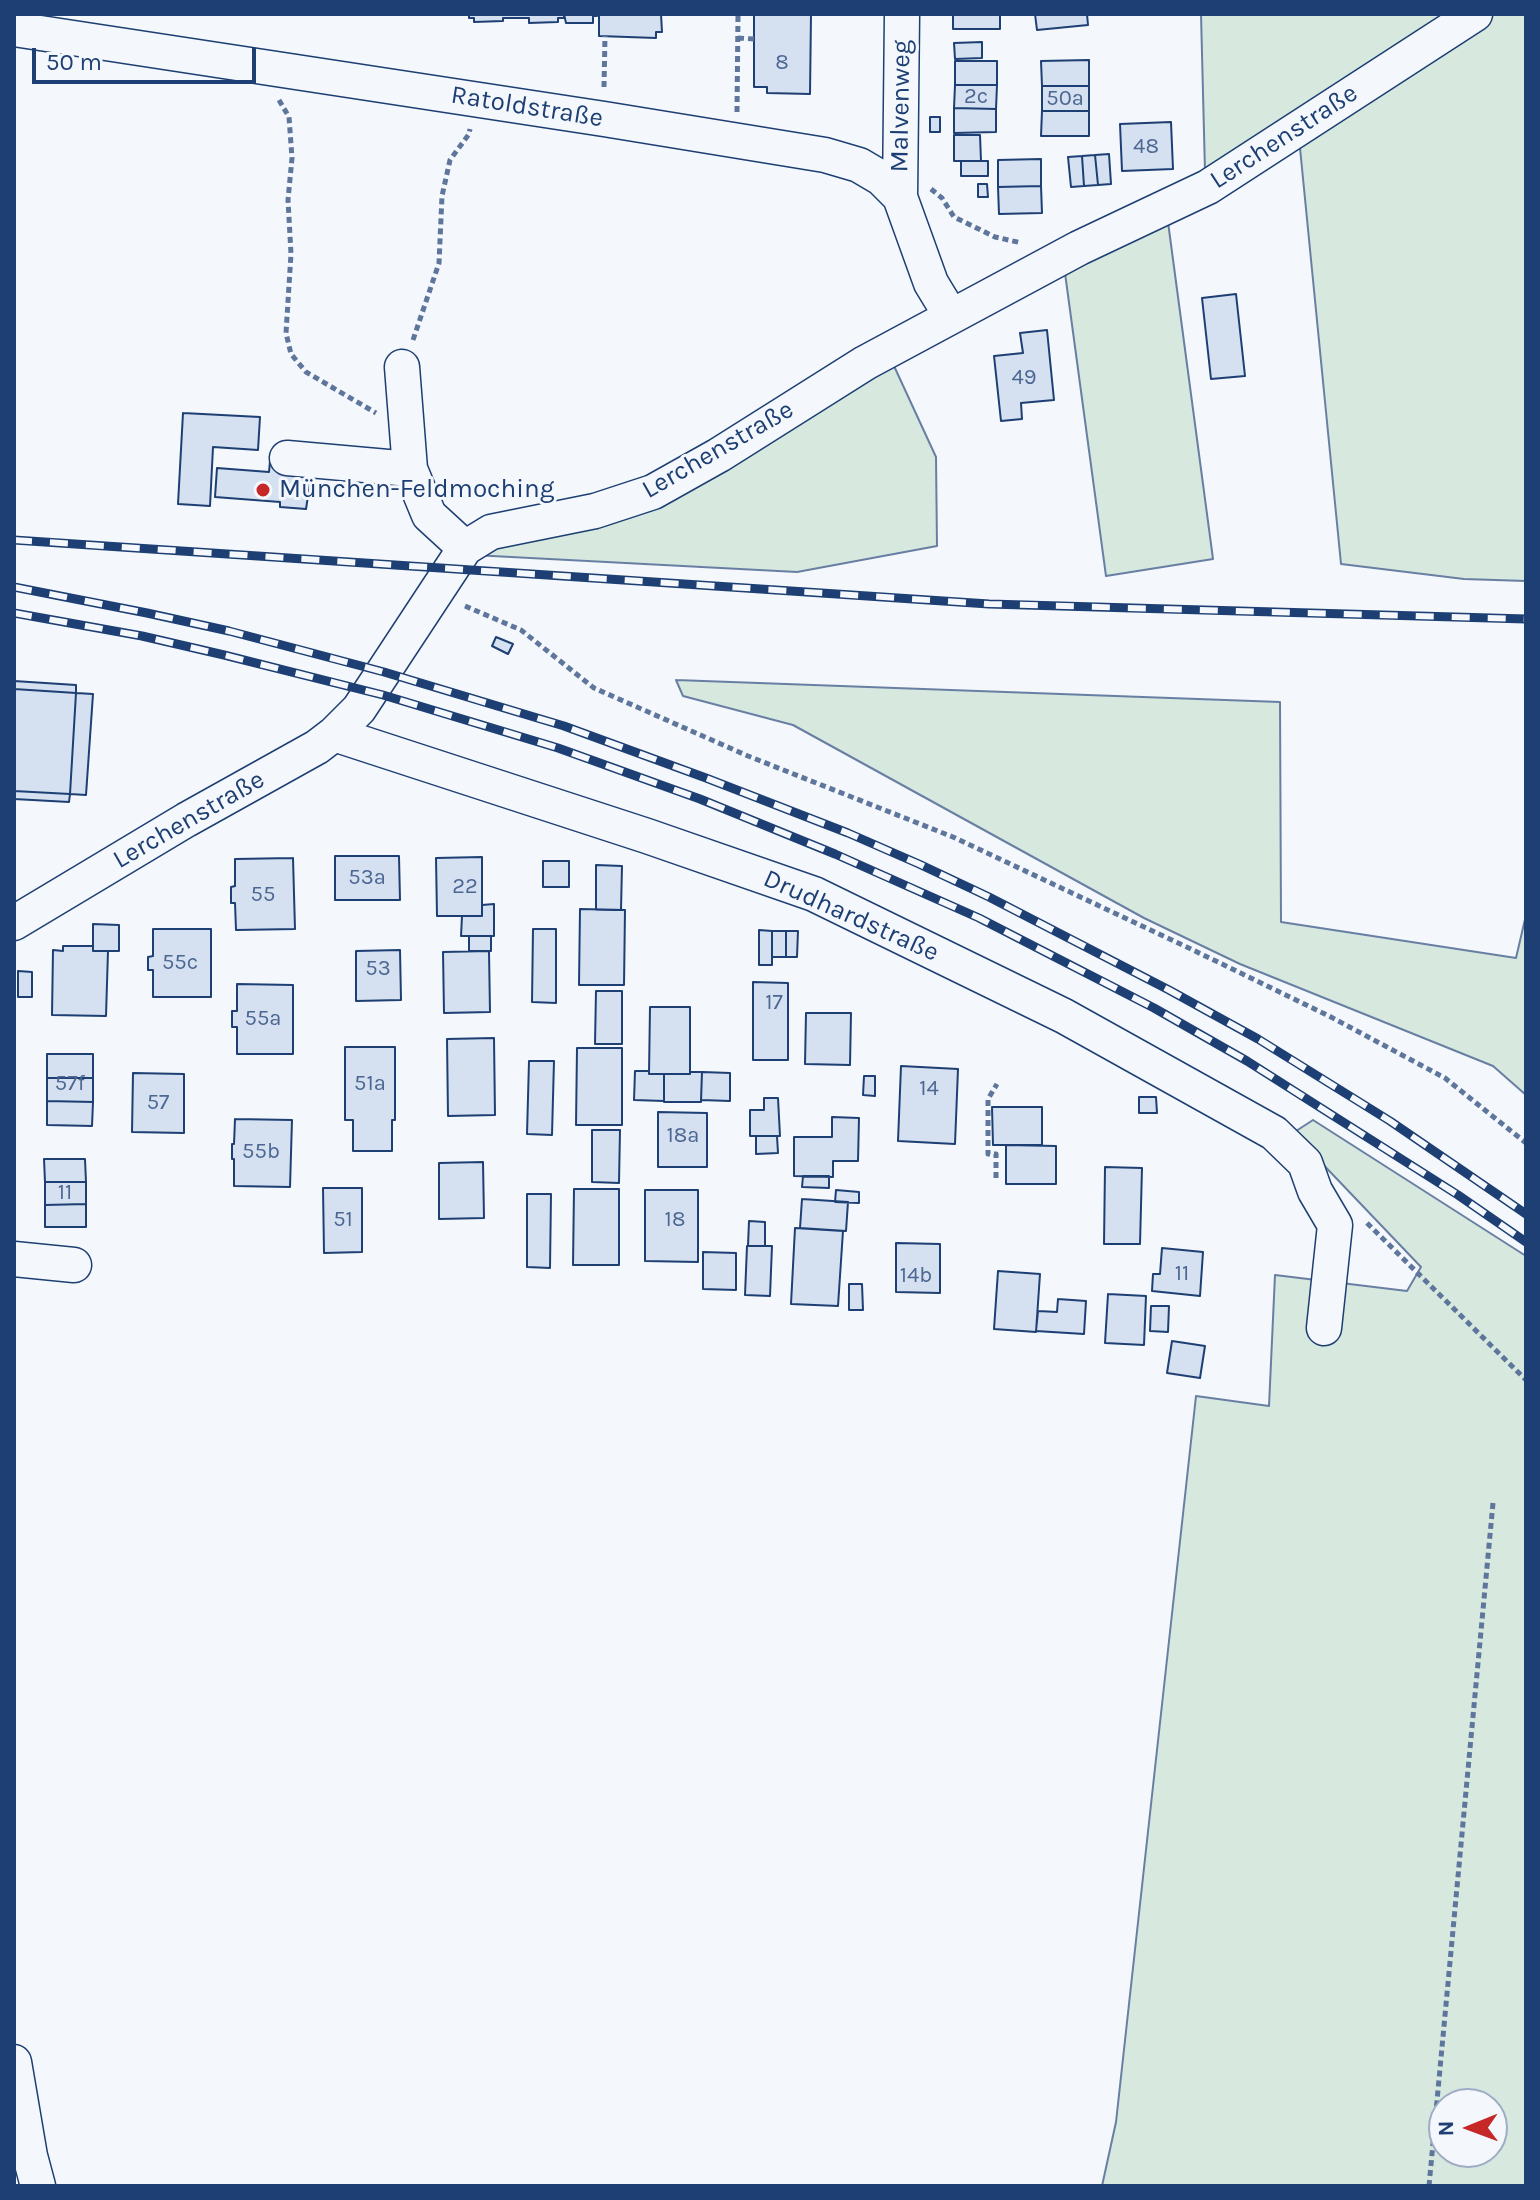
<!DOCTYPE html>
<meta charset="utf-8">
<style>
body{margin:0}
#map{position:relative;width:1540px;height:2200px;overflow:hidden;background:#f4f7fb;font-family:Karla,sans-serif}
canvas{display:block}
.frame{position:absolute;inset:0;border:16px solid #1d3f73;pointer-events:none}
.north{position:absolute;left:1428px;top:2088px;width:80px;height:80px;box-sizing:border-box;background:#f4f7fb;border:2px solid #9eadc5;border-radius:50%;rotate:269deg;font-size:22px;font-weight:700;line-height:32px;text-align:center;color:#1d3f73}
.north::after{content:'';display:block;margin:auto;width:28px;height:36px;background:#c62828;clip-path:polygon(50% 0,100% 100%,50% 72%,0 100%)}
.scale{position:absolute;left:32px;top:48px;width:224px;height:36px;box-sizing:border-box;border:4px solid #1d3f73;border-top:0;padding-left:10px;font-size:24px;line-height:28px;white-space:nowrap;color:#1d3f73;-webkit-text-stroke:6px #f4f7fb;paint-order:stroke}
</style>
<div id="map">
<canvas width="1540" height="2200"></canvas>
<div class="frame"></div>
<div class="north">N</div>
<div class="scale">50 m</div>
</div>
<script>
const ctx = document.querySelector('canvas').getContext('2d');
ctx.lineJoin = 'round';
function fill(path, color) {
  ctx.fillStyle = color;
  ctx.fill(path, 'evenodd');
}
function poly(rows) {
  const path = new Path2D();
  for (const r of rows) {
    path.moveTo(r[0], r[1]);
    for (let i = 2; i < r.length; i += 2) path.lineTo(r[i], r[i + 1]);
  }
  return path;
}
function trace(path, color, width, dash) {
  ctx.strokeStyle = color;
  ctx.lineWidth = width;
  ctx.lineCap = dash ? 'butt' : 'round';
  ctx.setLineDash(dash || []);
  ctx.stroke(path);
}
function drawText(font, color, halo, rows, align = 'center') {
  ctx.font = font + ' Karla,sans-serif';
  ctx.lineWidth = 6;
  ctx.setLineDash([]);
  ctx.textBaseline = 'middle';
  ctx.strokeStyle = halo;
  ctx.fillStyle = color;
  for (const [text, x, y, turn = 0] of rows) {
    ctx.save();
    ctx.translate(x, y);
    ctx.rotate((+turn || 0) * Math.PI / 180);
    ctx.textAlign = isNaN(turn) ? turn : align;
    if (halo) ctx.strokeText(text, 0, 0);
    ctx.fillText(text, 0, 0);
    ctx.restore();
  }
}
const green = poly([
 [1201,14,1526,14,1526,581,1464,579,1341,564,1300,148,1205,172,1201,14],
 [1168,222,1213,559,1106,576,1065,273,1168,222],
 [888,353,936,457,937,546,797,572,473,555,639,500,888,353],
 [676,680,1280,702,1281,922,1516,958,1526,915,1526,1095,1493,1066,1240,964,1144,918,793,725,683,696,676,680],
 [1313,1120,1526,1256,1526,2186,1102,2186,1116,2122,1196,1396,1269,1406,1275,1275,1407,1291,1421,1267,1293,1133,1313,1120],
 [1444,2104,1492,2104,1492,2152,1444,2152,1444,2104]
]);
fill(green, '#d7e8df');
trace(green, '#687fa3', 2);
const building = poly([
 [469,14,564,14,564,18,558,18,558,22,529,23,529,18,503,18,503,21,474,22,474,18,469,18,469,14],
 [564,14,597,14,597,16,593,16,593,23,566,23,564,14],
 [599,14,661,14,662,32,656,32,656,38,599,36,599,14],
 [754,14,811,14,810,94,767,93,767,87,754,87,754,14],
 [953,14,1000,14,1000,29,953,29,953,14],
 [1035,14,1087,14,1088,25,1037,30,1035,14],
 [982,42,982,58,955,59,954,43,982,42],
 [1089,60,1089,86,1042,86,1041,61,1089,60],
 [955,61,997,61,997,85,955,85,955,61],
 [955,85,997,85,996,109,954,108,955,85],
 [1042,86,1089,86,1089,111,1042,111,1042,86],
 [954,108,996,109,996,132,954,133,954,108],
 [1042,111,1089,111,1089,136,1041,136,1042,111],
 [930,117,940,117,940,132,930,132,930,117],
 [1171,122,1173,169,1122,171,1120,124,1171,122],
 [954,135,980,135,981,161,954,161,954,135],
 [1109,154,1111,184,1098,185,1095,155,1109,154],
 [1095,155,1098,185,1084,186,1082,156,1095,155],
 [1082,156,1084,186,1071,187,1068,157,1082,156],
 [1041,159,1041,186,998,187,998,160,1041,159],
 [961,161,988,161,988,176,961,176,961,161],
 [978,184,987,184,988,197,978,197,978,184],
 [1041,186,1042,213,999,214,998,187,1041,186],
 [1236,294,1245,376,1211,379,1202,298,1236,294],
 [1047,330,1054,400,1021,403,1022,419,1001,421,994,356,1023,353,1020,333,1047,330],
 [183,413,260,417,258,450,213,447,210,506,178,504,183,413],
 [270,461,296,462,306,475,305,483,310,483,306,509,280,507,280,502,215,497,217,468,269,472,270,461],
 [496,637,513,644,508,654,492,646,496,637],
 [14,681,76,685,76,693,14,689,14,681],
 [14,689,76,693,70,794,14,791,14,689],
 [76,693,93,694,86,795,70,794,76,693],
 [14,791,70,794,69,802,14,799,14,791],
 [335,856,399,856,400,900,335,900,335,856],
 [482,857,482,916,437,916,436,858,482,857],
 [293,858,295,929,236,930,235,903,231,903,231,887,235,886,235,859,293,858],
 [543,861,569,861,569,887,543,887,543,861],
 [596,865,622,866,621,910,596,910,596,865],
 [494,904,494,936,461,936,462,916,482,916,482,905,494,904],
 [580,909,625,910,624,985,579,985,580,909],
 [93,924,119,925,119,951,93,951,93,924],
 [153,929,211,929,211,997,153,997,153,970,148,970,148,957,153,956,153,929],
 [533,929,556,929,556,1003,532,1002,533,929],
 [759,930,772,931,772,965,759,965,759,930],
 [772,931,786,931,786,957,772,957,772,931],
 [786,931,798,931,797,957,786,957,786,931],
 [469,936,491,936,491,951,469,951,469,936],
 [63,946,93,946,93,951,108,951,106,1016,52,1015,53,950,63,951,63,946],
 [400,950,401,1000,356,1001,356,951,400,950],
 [489,951,490,1012,444,1013,443,952,489,951],
 [18,971,32,972,32,997,18,997,18,971],
 [753,982,788,983,788,1060,753,1060,753,982],
 [237,984,293,985,293,1054,237,1054,237,1027,232,1027,232,1011,237,1011,237,984],
 [596,991,622,991,622,1044,595,1044,596,991],
 [650,1007,690,1007,690,1074,649,1074,650,1007],
 [806,1013,851,1013,850,1065,805,1064,806,1013],
 [494,1038,495,1115,448,1116,447,1039,494,1038],
 [345,1047,395,1047,395,1120,392,1120,392,1151,353,1151,353,1120,345,1120,345,1047],
 [577,1048,622,1048,622,1125,576,1125,577,1048],
 [47,1054,93,1054,93,1078,47,1078,47,1054],
 [529,1061,554,1061,552,1135,527,1134,529,1061],
 [901,1066,958,1069,955,1144,898,1141,901,1066],
 [635,1071,649,1071,649,1074,664,1074,664,1101,634,1100,635,1071],
 [690,1072,702,1072,701,1102,664,1102,664,1074,690,1074,690,1072],
 [702,1072,730,1073,730,1101,701,1100,702,1072],
 [133,1073,184,1074,184,1133,132,1132,133,1073],
 [864,1076,875,1076,875,1096,863,1095,864,1076],
 [47,1078,93,1078,93,1102,47,1101,47,1078],
 [1139,1097,1156,1097,1157,1113,1139,1113,1139,1097],
 [764,1098,778,1098,780,1136,750,1136,750,1110,764,1110,764,1098],
 [47,1101,93,1102,92,1126,47,1125,47,1101],
 [992,1107,1042,1107,1042,1145,993,1145,992,1107],
 [658,1112,707,1113,707,1167,658,1167,658,1112],
 [832,1117,859,1118,858,1161,833,1161,833,1177,794,1176,794,1137,832,1137,832,1117],
 [235,1119,292,1120,290,1187,234,1186,234,1159,232,1159,232,1144,234,1144,235,1119],
 [592,1130,620,1130,619,1183,592,1182,592,1130],
 [756,1136,777,1136,778,1153,756,1154,756,1136],
 [1006,1145,1056,1146,1056,1184,1006,1184,1006,1145],
 [44,1159,85,1159,86,1182,45,1182,44,1159],
 [483,1162,484,1218,439,1219,439,1163,483,1162],
 [1105,1167,1142,1168,1140,1244,1104,1244,1105,1167],
 [803,1176,829,1176,829,1188,802,1187,803,1176],
 [45,1182,86,1182,86,1204,45,1205,45,1182],
 [323,1188,362,1188,362,1252,324,1253,323,1188],
 [574,1189,619,1189,619,1265,573,1265,574,1189],
 [645,1190,698,1190,698,1262,645,1261,645,1190],
 [836,1190,859,1192,859,1203,835,1202,836,1190],
 [527,1194,551,1194,550,1268,527,1267,527,1194],
 [802,1199,848,1202,846,1231,800,1228,802,1199],
 [86,1204,86,1227,45,1227,45,1205,86,1204],
 [749,1221,765,1222,765,1246,748,1246,749,1221],
 [795,1228,843,1231,838,1306,791,1304,795,1228],
 [896,1243,940,1244,940,1293,896,1292,896,1243],
 [747,1246,772,1246,770,1296,745,1295,747,1246],
 [1162,1248,1203,1252,1200,1296,1152,1291,1153,1274,1160,1274,1162,1248],
 [703,1252,736,1253,736,1290,703,1289,703,1252],
 [998,1271,1040,1274,1036,1332,994,1329,998,1271],
 [849,1284,862,1284,863,1310,849,1310,849,1284],
 [1108,1294,1146,1296,1144,1345,1105,1343,1108,1294],
 [1058,1299,1086,1301,1084,1334,1036,1331,1038,1311,1057,1312,1058,1299],
 [1151,1306,1169,1306,1168,1332,1150,1331,1151,1306],
 [1172,1341,1205,1346,1200,1378,1167,1373,1172,1341]
]);
fill(building, '#d5e0f0');
trace(building, '#1d3f73', 2);
const minor = poly([
 [14,29,604,119,825,155,859,165,881,178,900,197,931,283,951,316],
 [900,197,902,14],
 [402,367,410,469,429,515,465,548],
 [287,458,410,469],
 [334,734,647,836,814,894,1064,1016,1274,1133,1305,1163,1315,1191,1335,1225,1324,1328],
 [14,923,186,820,317,747,334,734,359,709,465,548,491,532,595,511,653,492,719,455,865,363,1079,248,1208,187,1475,14],
 [14,1259,74,1265],
 [14,2062,30,2156,38,2186]
]);
trace(minor, '#1d3f73', 37);
trace(poly([
 [738,38,754,39],
 [604,87,605,36],
 [279,100,289,117,292,158,288,200,291,254,286,333,291,354,306,372,376,413],
 [737,112,738,14],
 [931,189,942,198,954,217,995,237,1022,243],
 [413,340,439,263,442,196,450,160,469,134,470,129],
 [465,606,521,630,594,688,748,756,953,837,1191,949,1329,1016,1445,1078,1526,1143],
 [996,1178,996,1154,988,1154,988,1099,997,1084],
 [1367,1223,1526,1380],
 [1429,2186,1493,1503]
]), '#5e769c', 5, [6, 4]);
trace(minor, '#f4f7fb', 34);
const rail = poly([
 [14,540,989,604,1526,619],
 [14,587,147,613,229,631,384,672,564,726,706,778,848,833,919,864,989,897,1169,990,1258,1039,1390,1121,1526,1214],
 [14,613,142,636,224,655,383,695,558,748,700,799,835,854,979,918,1154,1008,1247,1061,1458,1195,1526,1242]
]);
trace(rail, '#1d3f73', 9);
trace(rail, '#f4f7fb', 6, [18]);
for (const [x, y, r, color] of [
 [263,490,8,"#c62828"]
]) {
  const dot = new Path2D();
  dot.arc(x, y, r, 0, 2 * Math.PI);
  ctx.fillStyle = color;
  ctx.fill(dot);
  trace(dot, '#f4f7fb', 3);
}
drawText('22px', '#4b6792', null, [
 ["8",782,63],
 ["2c",976,97],
 ["50a",1065,99],
 ["48",1146,147],
 ["49",1024,378],
 ["53a",367,878],
 ["22",465,887],
 ["55",263,895],
 ["55c",180,963],
 ["53",378,969],
 ["17",774,1003],
 ["55a",263,1019],
 ["57f",70,1084],
 ["51a",370,1084],
 ["14",929,1089],
 ["57",158,1103],
 ["18a",683,1136],
 ["55b",261,1152],
 ["11",65,1193],
 ["51",343,1220],
 ["18",675,1220],
 ["11",1182,1274],
 ["14b",916,1276]
]);
drawText('26px', '#1d3f73', '#f4f7fb', [
 ["Malvenweg",901,106,-89],
 ["Ratoldstraße",527,107,9],
 ["Lerchenstraße",1284,137,-33],
 ["Lerchenstraße",718,450,-30],
 ["Lerchenstraße",189,820,-30],
 ["Drudhardstraße",851,916,24]
]);
drawText('26px', '#1d3f73', '#f4f7fb', [
 ["München-Feldmoching",279,490]
], 'left');
</script>
